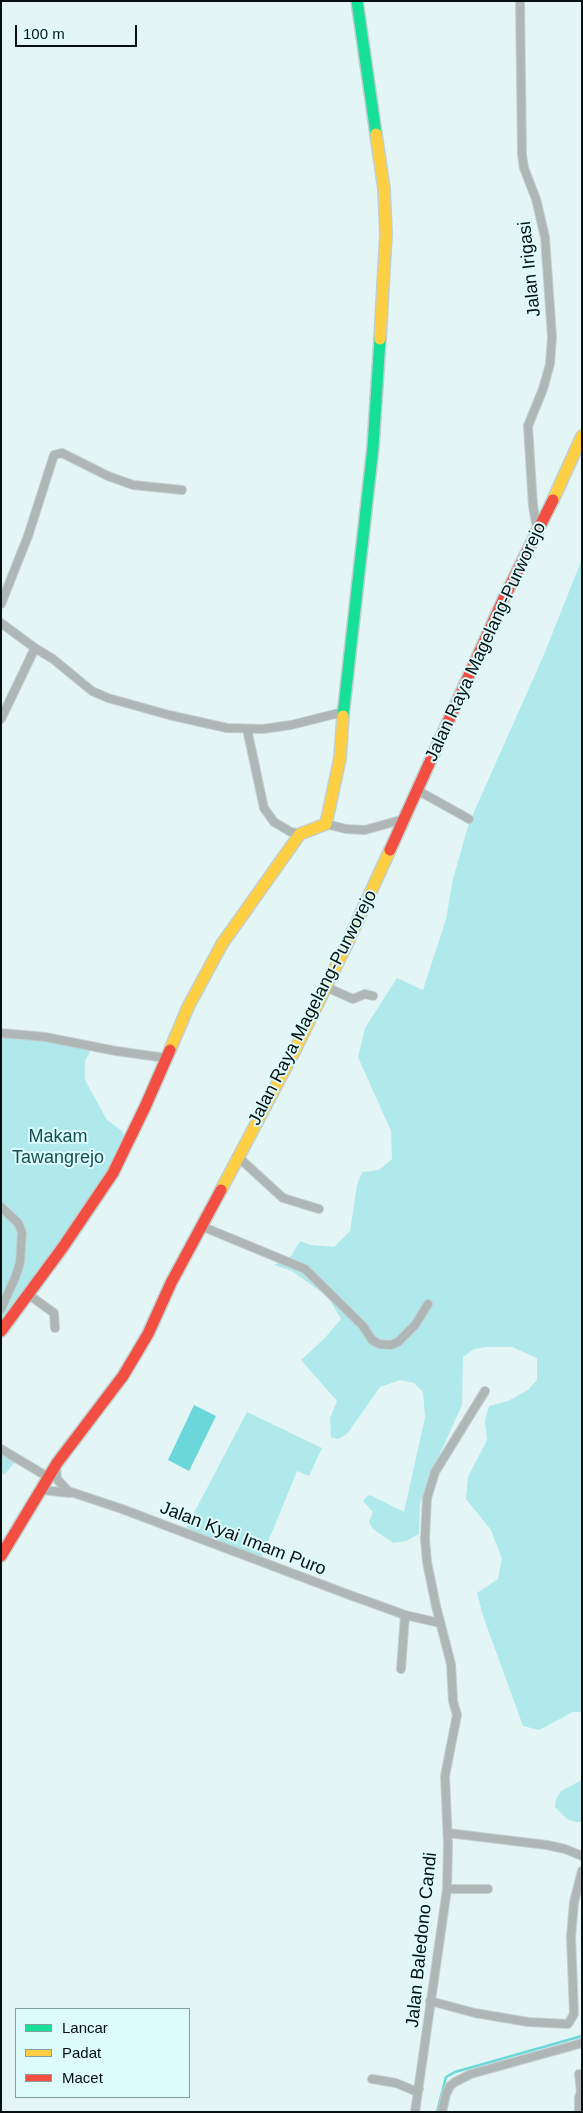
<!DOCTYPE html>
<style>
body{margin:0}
#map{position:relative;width:583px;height:2113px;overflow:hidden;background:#e4f5f5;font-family:Arial,sans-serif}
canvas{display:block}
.frame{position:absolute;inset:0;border:2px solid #061010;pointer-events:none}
.legend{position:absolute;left:15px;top:2008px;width:175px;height:90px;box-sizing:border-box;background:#ddfbfc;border:1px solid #879d9e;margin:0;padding:6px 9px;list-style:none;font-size:15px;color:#061010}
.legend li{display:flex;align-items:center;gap:10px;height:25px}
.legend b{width:25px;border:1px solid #879d9e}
.scale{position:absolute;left:15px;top:25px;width:122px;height:22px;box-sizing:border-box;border:2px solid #061010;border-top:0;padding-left:6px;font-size:15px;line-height:18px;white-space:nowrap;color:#061010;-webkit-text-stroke:4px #ddfbfc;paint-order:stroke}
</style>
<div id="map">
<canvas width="583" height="2113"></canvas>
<div class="frame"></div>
<ul class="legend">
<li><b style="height:6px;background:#16e098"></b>Lancar</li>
<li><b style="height:6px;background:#ffcf43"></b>Padat</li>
<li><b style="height:6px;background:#f24e42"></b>Macet</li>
</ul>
<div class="scale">100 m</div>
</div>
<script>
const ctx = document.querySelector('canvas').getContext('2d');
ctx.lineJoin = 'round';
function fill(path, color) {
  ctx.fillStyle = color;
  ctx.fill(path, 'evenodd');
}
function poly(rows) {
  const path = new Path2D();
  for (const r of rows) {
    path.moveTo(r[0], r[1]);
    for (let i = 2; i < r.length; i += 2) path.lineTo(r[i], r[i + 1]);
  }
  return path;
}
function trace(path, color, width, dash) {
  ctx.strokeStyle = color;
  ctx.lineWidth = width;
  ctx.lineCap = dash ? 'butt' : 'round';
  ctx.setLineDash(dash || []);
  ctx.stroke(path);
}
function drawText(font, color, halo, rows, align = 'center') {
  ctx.font = font + ' Arial,sans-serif';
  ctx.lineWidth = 4;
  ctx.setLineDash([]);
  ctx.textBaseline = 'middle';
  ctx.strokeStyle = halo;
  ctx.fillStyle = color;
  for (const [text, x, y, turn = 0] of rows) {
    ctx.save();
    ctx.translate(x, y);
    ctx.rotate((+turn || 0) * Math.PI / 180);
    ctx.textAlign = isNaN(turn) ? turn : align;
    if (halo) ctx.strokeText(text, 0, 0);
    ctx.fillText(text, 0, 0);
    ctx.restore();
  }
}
fill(poly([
 [582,559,582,1712,573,1712,539,1730,523,1726,483,1616,477,1593,498,1579,502,1559,491,1530,466,1499,468,1477,487,1440,485,1421,489,1406,508,1401,528,1390,537,1380,537,1358,512,1347,486,1347,474,1349,463,1357,462,1405,429,1478,420,1504,419,1534,406,1541,393,1543,373,1529,369,1522,373,1512,363,1501,368,1495,372,1496,404,1512,425,1417,423,1392,414,1383,400,1380,380,1387,347,1434,338,1439,331,1437,330,1418,337,1401,301,1360,324,1339,341,1319,328,1297,292,1271,274,1265,291,1256,300,1241,311,1245,334,1247,350,1231,357,1185,362,1172,379,1170,392,1159,391,1131,358,1057,365,1028,397,978,423,990,446,919,453,879,469,823,543,657],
 [41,1035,91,1050,85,1061,85,1080,107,1120,122,1131,126,1141,109,1174,1,1326,1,1036],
 [247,1412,322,1448,309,1476,297,1471,261,1559,186,1528],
 [1,1451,11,1456,15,1462,5,1474,1,1475],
 [582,1780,582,1822,576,1822,567,1819,555,1807,556,1799,561,1791]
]), '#b0e9eb');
fill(poly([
 [194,1405,216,1416,189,1471,168,1460]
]), '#6cd7db');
trace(poly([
 [437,2112,446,2077,455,2072,582,2036]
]), '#6cd7db', 2.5);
const street = poly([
 [520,1,522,155,524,168,536,199,545,237,552,337,550,364,543,389,528,426,533,506,537,528],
 [1,604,28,536,54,455,62,453,108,476,133,485,182,490],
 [1,623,35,648,53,659,92,691,108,698,169,715,227,728,263,729,291,725,343,712],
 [1,719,35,648],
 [247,729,264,808,274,822,291,832,300,834],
 [417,790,469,819],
 [326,824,346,829,365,830,404,819],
 [326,987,353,999,365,994,373,996],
 [1,1033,45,1037,116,1051,166,1058],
 [237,1156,283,1198,319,1209],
 [1,1207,18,1223,22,1232,20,1263,15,1278,1,1309],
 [201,1226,305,1269,363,1326,372,1340,379,1344,391,1345,398,1342,415,1325,428,1304],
 [29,1295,54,1313,55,1328],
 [1,1449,48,1477],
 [56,1468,57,1479,68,1491,122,1509,347,1594,405,1615,440,1623],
 [42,1490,70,1493],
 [401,1669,405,1615],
 [448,1833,547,1845,565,1849,582,1856],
 [447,1889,488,1889],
 [430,2001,475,2013,528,2022,568,2024,574,2014,571,1937,574,1902,582,1871],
 [579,2074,581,2092,579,2098,579,2112],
 [372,2079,396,2083,415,2091,419,2089],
 [415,2112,447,1889,448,1844,445,1776,457,1715,453,1701,451,1664,436,1606,427,1562,425,1539,427,1498,435,1472,485,1391],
 [442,2112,446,2094,450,2086,455,2082,471,2074,582,2043]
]);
const fast = poly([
 [357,1,376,134],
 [343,716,373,447,380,339]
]);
const slow = poly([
 [376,134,384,189,386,234,380,339],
 [553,500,582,436],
 [170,1050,188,1007,222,944,300,834,326,824,340,758,343,716],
 [221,1190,294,1052,345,948,390,850]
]);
const jam = poly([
 [390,850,504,598,553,500],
 [1,1331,63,1247,113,1173,145,1107,170,1050],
 [1,1556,57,1463,123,1376,148,1334,171,1283,221,1190]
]);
trace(street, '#c2cfcf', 10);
trace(fast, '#c2cfcf', 14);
trace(slow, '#c2cfcf', 14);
trace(jam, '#c2cfcf', 14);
trace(street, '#afb6b6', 8);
trace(fast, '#16e098', 11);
trace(slow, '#ffcf43', 11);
trace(jam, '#f24e42', 11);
drawText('18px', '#061010', '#ddfbfc', [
 ["Jalan Irigasi",530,269,-96],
 ["Jalan Raya Magelang-Purworejo",486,642,-65],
 ["Jalan Raya Magelang-Purworejo",313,1008,-63],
 ["Jalan Kyai Imam Puro",243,1539,21],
 ["Jalan Baledono Candi",422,1940,-84]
]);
drawText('18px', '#134f52', '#ddfbfc', [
 ["Makam",58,1137],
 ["Tawangrejo",58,1158]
]);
</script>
